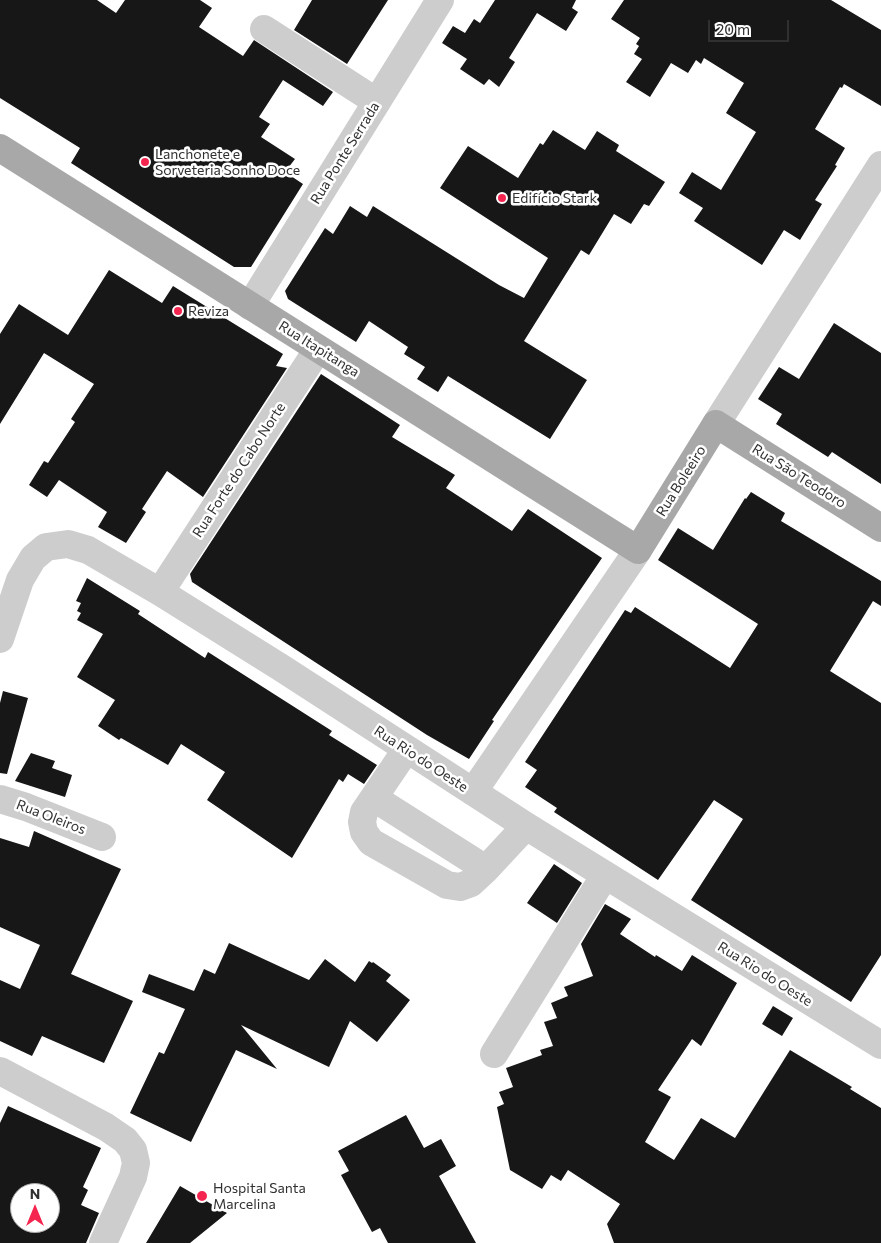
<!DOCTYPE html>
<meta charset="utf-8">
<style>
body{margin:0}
#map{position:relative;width:881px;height:1243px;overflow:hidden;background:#fff;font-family:Commissioner,sans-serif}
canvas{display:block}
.north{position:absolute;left:10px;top:1183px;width:50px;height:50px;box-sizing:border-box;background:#fff;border:1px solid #acacac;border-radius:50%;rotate:0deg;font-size:14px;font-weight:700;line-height:20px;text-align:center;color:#303030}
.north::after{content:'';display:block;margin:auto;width:18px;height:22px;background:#f42650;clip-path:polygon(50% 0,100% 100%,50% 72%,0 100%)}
.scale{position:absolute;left:708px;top:20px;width:81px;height:22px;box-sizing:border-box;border:2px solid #303030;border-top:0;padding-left:6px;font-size:15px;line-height:18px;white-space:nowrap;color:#303030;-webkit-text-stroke:4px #fff;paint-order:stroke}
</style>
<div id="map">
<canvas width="881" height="1243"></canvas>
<div class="north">N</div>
<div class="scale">20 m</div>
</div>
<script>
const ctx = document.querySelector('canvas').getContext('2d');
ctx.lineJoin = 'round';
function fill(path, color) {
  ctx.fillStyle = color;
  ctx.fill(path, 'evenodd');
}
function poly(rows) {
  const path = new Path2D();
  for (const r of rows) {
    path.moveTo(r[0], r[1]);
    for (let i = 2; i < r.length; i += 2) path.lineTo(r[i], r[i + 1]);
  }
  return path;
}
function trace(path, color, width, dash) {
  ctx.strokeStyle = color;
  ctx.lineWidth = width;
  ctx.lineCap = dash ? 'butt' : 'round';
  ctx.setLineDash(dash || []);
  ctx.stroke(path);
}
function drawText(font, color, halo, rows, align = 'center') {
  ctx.font = font + ' Commissioner,sans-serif';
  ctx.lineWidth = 5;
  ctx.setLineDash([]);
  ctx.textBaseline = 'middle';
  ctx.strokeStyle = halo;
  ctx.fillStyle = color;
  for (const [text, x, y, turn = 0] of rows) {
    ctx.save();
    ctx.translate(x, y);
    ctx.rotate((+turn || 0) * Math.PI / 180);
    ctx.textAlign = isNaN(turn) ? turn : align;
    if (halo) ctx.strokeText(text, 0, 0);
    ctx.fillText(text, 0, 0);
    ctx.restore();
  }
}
fill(poly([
 [0,0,97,0,116,13,125,0,200,0,212,8,199,27,243,56,254,40,333,92,323,106,283,80,259,117,270,124,261,137,295,159,285,172,303,184,251,267,234,267,71,163,80,148,0,98],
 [312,0,388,0,347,64,294,30],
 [495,0,576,0,572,8,578,12,566,31,537,13,509,58,515,62,499,87,489,79,484,85,460,69,467,59,442,43,453,26,465,33,474,19,480,23],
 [624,0,831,0,881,30,881,106,844,84,842,88,840,87,815,129,845,148,835,165,837,166,815,200,822,204,800,240,784,230,762,265,694,221,703,208,679,193,692,172,721,190,756,132,726,113,744,83,704,58,701,64,696,60,688,73,671,63,650,97,626,82,642,59,634,54,639,46,636,44,640,38,611,19],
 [553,130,585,150,597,131,619,145,616,151,665,182,649,206,644,204,631,224,614,214,589,255,581,250,524,341,587,380,550,439,448,376,438,392,417,379,425,367,404,354,408,347,369,321,356,342,288,299,285,291,325,228,333,234,350,206,367,217,373,206,499,285,524,298,548,258,440,188,468,146,518,178,540,143,543,145],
 [109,270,162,303,173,286,283,354,276,366,287,368,203,497,167,471,142,509,146,512,126,543,98,527,107,512,59,480,47,497,29,485,44,461,48,463,75,422,71,419,94,384,44,353,0,424,0,334,19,304,68,335],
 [834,323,881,353,881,484,832,452,828,457,776,424,782,414,758,399,779,367,799,379],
 [321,374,400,425,392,437,455,475,446,488,512,531,528,509,602,558,492,720,494,721,469,759,427,735,192,582,190,574],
 [751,492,785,513,781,521,881,581,881,606,873,601,830,671,881,703,881,955,851,1002,691,900,743,819,714,800,658,880,554,812,557,808,525,787,537,770,525,762,625,610,631,613,635,607,730,668,758,624,658,560,678,528,713,550,745,498,746,499],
 [87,578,140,611,138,614,205,658,208,652,332,731,329,735,377,765,364,784,348,774,343,782,339,779,292,858,207,800,225,772,181,744,168,765,121,738,119,740,98,726,115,700,77,677,103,634,77,620,81,613,77,611,81,603,76,601],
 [3,691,28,698,7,774,0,773,0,703],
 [31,753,55,761,52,768,72,775,65,797,15,781],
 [34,831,121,869,71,974,133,1001,104,1063,42,1036,32,1056,0,1041,0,980,20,989,40,945,0,927,0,838,29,847],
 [554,864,582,883,557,923,527,903],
 [605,904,631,919,620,934,655,957,656,955,682,971,692,955,737,983,701,1046,692,1039,658,1090,671,1097,645,1142,674,1160,701,1118,735,1138,790,1050,852,1087,850,1089,881,1108,881,1243,614,1243,607,1224,620,1204,568,1170,561,1181,551,1175,542,1189,510,1170,497,1107,504,1104,499,1092,513,1087,506,1068,542,1055,540,1050,553,1046,544,1022,557,1018,551,1003,568,996,564,987,593,976,581,944],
 [229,943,309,980,325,959,355,982,369,961,372,963,373,962,391,975,386,981,410,1000,377,1042,350,1021,329,1067,241,1025,277,1069,236,1050,191,1142,130,1113,159,1052,164,1054,185,1009,142,992,149,974,194,991,204,969,215,974],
 [773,1006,793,1018,782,1036,762,1024],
 [8,1106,101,1148,83,1187,88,1190,81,1205,99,1213,86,1243,0,1243,0,1123],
 [20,1193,50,1193,50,1223,20,1223],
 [406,1115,424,1148,441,1139,456,1166,439,1176,476,1243,388,1243,380,1228,372,1232,341,1175,349,1171,338,1151],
 [180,1186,227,1213,190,1243,146,1243]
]), '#171717');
trace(poly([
 [264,29,377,102],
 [250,306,440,0],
 [716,424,881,165],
 [160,592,318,349],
 [0,639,20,580,33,558,46,547,68,544,88,550,160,592,280,667,526,826,881,1045],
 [406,750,364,812,362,822,364,832,371,842,447,885,460,887,471,883,486,869,526,826],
 [473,792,638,550],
 [374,798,486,869],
 [0,799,26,807,102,837],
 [494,1054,605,875],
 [0,1071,106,1127,125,1140,133,1150,136,1163,133,1177,103,1243]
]), '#cdcdcd', 28);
trace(poly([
 [0,148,638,550,716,424,881,528]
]), '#a8a8a8', 28);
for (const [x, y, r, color] of [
 [145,162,5,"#f42650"],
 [502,198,5,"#f42650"],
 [178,311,5,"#f42650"],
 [202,1196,6,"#f42650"]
]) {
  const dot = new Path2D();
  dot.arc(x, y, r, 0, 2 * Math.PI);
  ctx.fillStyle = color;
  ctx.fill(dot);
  trace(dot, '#fff', 2);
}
drawText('14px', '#303030', '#fff', [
 ["Rua Ponte Serrada",345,153,-58],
 ["Rua Itapitanga",319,349,32],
 ["Rua Forte do Cabo Norte",239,470,-57],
 ["Rua São Teodoro",799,476,32],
 ["Rua Boleeiro",681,481,-58],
 ["Rua Rio do Oeste",421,759,33],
 ["Rua Oleiros",51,817,21],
 ["Rua Rio do Oeste",765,974,32]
]);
drawText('14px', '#303030', '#fff', [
 ["Lanchonete e",155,154],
 ["Sorveteria Sonho Doce",155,170],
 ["Edifício Stark",512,198],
 ["Reviza",188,311],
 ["Hospital Santa",213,1188],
 ["Marcelina",213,1204]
], 'left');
</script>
